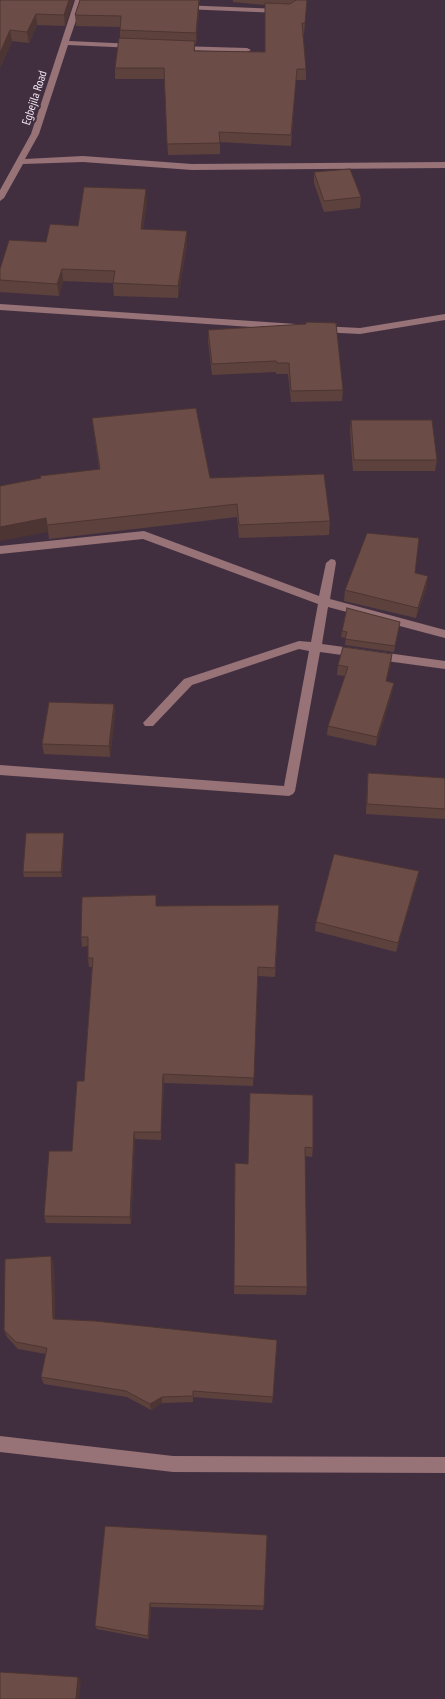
<!DOCTYPE html>
<style>
body{margin:0}
canvas{display:block;background:#412f40}
</style>
<canvas width="445" height="1699"></canvas>
<script>
const ctx = document.querySelector('canvas').getContext('2d');
ctx.lineJoin = 'round';
function poly(rows) {
  const path = new Path2D();
  for (const r of rows) {
    path.moveTo(r[0], r[1]);
    for (let i = 2; i < r.length; i += 2) path.lineTo(r[i], r[i + 1]);
  }
  return path;
}
function fill(path, color) {
  ctx.fillStyle = color;
  ctx.fill(path, 'evenodd');
}
function trace(path, color, width, dash) {
  ctx.strokeStyle = color;
  ctx.lineWidth = width;
  ctx.lineCap = dash ? 'butt' : 'round';
  ctx.setLineDash(dash || []);
  ctx.stroke(path);
}
function drawText(font, color, halo, rows, align = 'center') {
  ctx.font = font + ' "PT Sans Narrow",sans-serif';
  ctx.lineWidth = 4.5;
  ctx.setLineDash([]);
  ctx.textBaseline = 'middle';
  ctx.strokeStyle = halo;
  ctx.fillStyle = color;
  for (const [text, x, y, turn = 0] of rows) {
    ctx.save();
    ctx.translate(x, y);
    ctx.rotate((+turn || 0) * Math.PI / 180);
    ctx.textAlign = isNaN(turn) ? turn : align;
    if (halo) ctx.strokeText(text, 0, 0);
    ctx.fillText(text, 0, 0);
    ctx.restore();
  }
}
fill(poly([
 [75,0,83,0,69,41,135,44,139,46,135,48,68,45,39,134,25,159,83,156,192,164,445,162,445,168,192,170,83,162,23,164,4,198,0,201,0,190,31,134,75,0],
 [180,5,280,9,284,11,280,13,183,9,180,9,180,5],
 [177,46,247,48,251,50,247,52,180,50,177,50,177,46],
 [0,304,296,324,301,327,296,330,0,310,0,304],
 [445,314,445,320,360,334,321,332,316,329,321,326,360,328,445,314],
 [144,531,319,596,326,563,331,559,335,560,336,563,330,599,445,630,445,638,328,607,322,644,445,661,445,669,320,652,295,791,293,794,289,796,0,775,0,765,284,786,309,651,299,649,192,685,153,726,145,726,143,723,184,679,299,641,311,642,318,604,143,539,0,554,0,546,144,531],
 [0,1436,173,1456,445,1457,445,1473,173,1472,0,1452,0,1436]
]), '#977276');
fill(poly([
 [0,0,73,0,65,26,37,25,29,43,12,41,0,68],
 [80,0,200,0,199,3,199,11,196,44,195,44,195,51,265,52,265,5,233,2,233,0,307,0,304,34,303,34,306,69,306,80,296,80,291,146,220,142,220,154,168,155,164,79,115,79,115,68,120,38,120,27,76,26,75,15],
 [314,172,361,197,360,208,324,212,314,183],
 [147,201,143,229,187,231,187,243,178,298,114,296,113,283,63,281,59,296,0,292,0,269,46,242,78,226],
 [306,324,343,390,342,401,291,402,288,374,276,374,276,372,212,375,208,341,208,330],
 [92,418,210,478,330,521,329,535,239,538,237,517,49,539,41,478,99,469],
 [351,420,437,460,435,471,353,471,350,431],
 [415,573,427,586,416,618,344,601,345,590],
 [399,628,394,652,345,645,346,638,341,637,342,631],
 [391,664,386,682,394,683,392,693,376,746,327,735,328,726,345,676,337,675,338,665],
 [114,704,115,715,110,757,44,754,42,744],
 [368,773,445,778,445,819,366,814,367,783],
 [64,833,64,838,62,877,24,877,23,872],
 [419,871,417,880,396,952,315,931,316,922],
 [279,905,275,977,258,976,253,1086,164,1083,161,1140,135,1139,131,1224,46,1223,44,1216,72,1151,84,1081,92,967,89,967,88,958,88,946,82,947,81,937,157,906],
 [250,1093,313,1148,312,1157,305,1156,307,1287,306,1295,234,1294,235,1163,248,1164],
 [54,1264,55,1319,273,1397,272,1403,193,1397,193,1402,162,1403,151,1410,127,1397,44,1384,41,1377,46,1354,18,1349,7,1337,4,1330],
 [105,1526,264,1606,263,1610,151,1607,149,1639,97,1629,95,1626]
]), '#5d413d');
fill(poly([
 [69,0,73,0,65,26,64,15],
 [199,0,199,11,196,44,196,33],
 [36,14,37,25,29,43,27,32],
 [10,30,12,41,0,68,0,53],
 [146,189,147,201,141,241,141,229],
 [187,231,187,243,178,298,178,286],
 [62,269,63,281,59,296,57,284],
 [46,518,48,532,0,541,0,527],
 [428,576,427,586,416,618,418,608],
 [392,654,391,664,384,691,386,681],
 [394,683,392,693,376,746,377,737],
 [114,704,115,715,110,757,109,746],
 [64,833,64,838,62,877,61,872],
 [419,871,417,880,396,952,398,943],
 [163,1074,164,1083,161,1140,161,1132],
 [134,1132,135,1139,131,1224,130,1217],
 [51,1256,54,1264,55,1326,53,1319],
 [162,1397,162,1403,151,1410,150,1404],
 [150,1603,151,1607,149,1639,148,1636],
 [78,1677,81,1679,79,1699,76,1699]
]), '#4c3532');
const building = poly([
 [0,0,69,0,64,15,36,14,27,32,10,30,0,53,0,0],
 [80,0,199,0,196,33,120,30,121,16,75,15,80,0],
 [296,0,307,0,305,23,302,23,306,69,297,69,291,135,219,132,220,143,167,144,164,68,115,68,119,38,195,41,194,51,265,52,265,3,290,4,296,0],
 [350,169,361,197,324,201,314,172,350,169],
 [84,187,146,189,141,229,187,231,178,286,113,283,115,271,62,269,57,284,0,280,0,269,9,240,46,242,50,224,78,226,84,187],
 [306,322,336,323,343,390,291,391,289,363,277,363,276,361,212,364,208,330,306,324,306,322],
 [196,408,210,478,324,474,330,521,239,525,237,504,47,525,46,518,0,527,0,486,41,478,40,476,100,469,92,418,196,408],
 [351,420,432,420,437,460,354,460,351,420],
 [367,533,419,538,415,573,428,576,418,608,345,590,367,533],
 [347,608,400,622,395,646,345,639,347,632,342,631,347,608],
 [343,647,392,654,386,681,394,683,377,737,328,726,348,667,338,665,343,647],
 [49,702,114,704,109,746,42,744,49,702],
 [368,773,445,778,445,809,367,804,368,773],
 [26,833,64,833,61,872,23,872,26,833],
 [334,854,419,871,398,943,316,922,334,854],
 [156,895,156,906,279,905,275,968,258,967,254,1078,163,1074,161,1132,134,1132,130,1217,44,1216,49,1151,72,1151,77,1081,84,1081,93,958,88,958,88,937,81,937,82,897,156,895],
 [250,1093,313,1095,313,1148,305,1147,307,1287,234,1286,235,1163,248,1164,250,1093],
 [51,1256,53,1319,95,1321,277,1340,273,1397,193,1391,193,1396,162,1397,150,1404,126,1391,41,1377,47,1348,16,1342,4,1330,5,1259,51,1256],
 [105,1526,267,1535,264,1606,150,1603,148,1636,95,1626,105,1526],
 [0,1672,78,1677,76,1699,0,1699,0,1672]
]);
fill(building, '#6c4c47');
trace(building, '#4c3532', 1);
drawText('12px', '#f0e4ef', '#412f40', [
 ["Egbejila Road",35,98,-72]
]);
</script>
